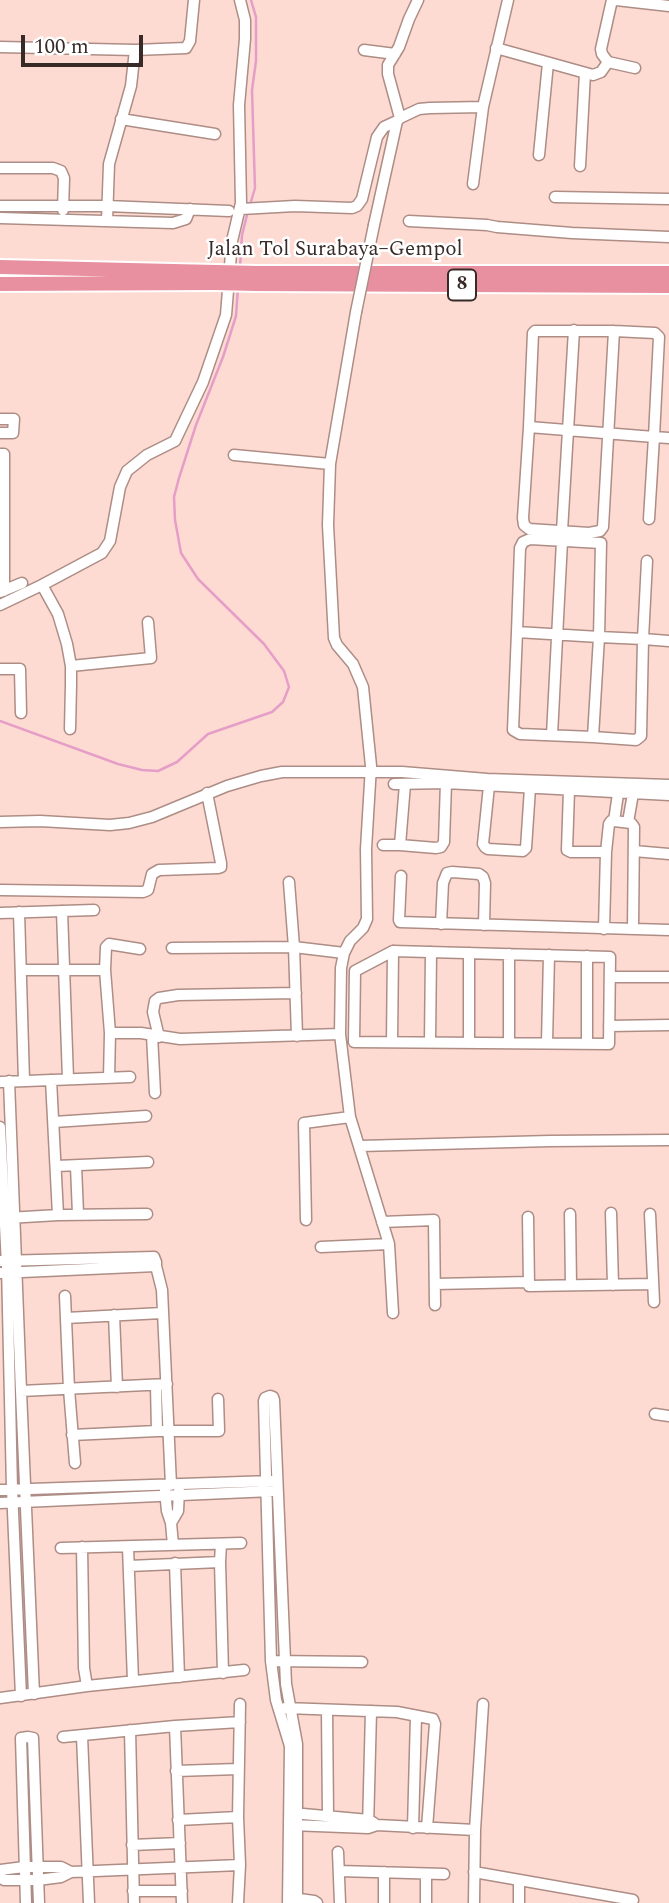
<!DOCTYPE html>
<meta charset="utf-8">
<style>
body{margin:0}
#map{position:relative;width:669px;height:1903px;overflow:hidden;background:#fedbd2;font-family:Spectral,serif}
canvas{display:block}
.scale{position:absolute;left:21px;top:35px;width:122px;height:32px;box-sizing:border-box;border:4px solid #372a27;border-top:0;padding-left:9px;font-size:21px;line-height:24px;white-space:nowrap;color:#372a27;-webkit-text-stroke:5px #fff;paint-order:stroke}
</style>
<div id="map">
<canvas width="669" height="1903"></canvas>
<div class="scale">100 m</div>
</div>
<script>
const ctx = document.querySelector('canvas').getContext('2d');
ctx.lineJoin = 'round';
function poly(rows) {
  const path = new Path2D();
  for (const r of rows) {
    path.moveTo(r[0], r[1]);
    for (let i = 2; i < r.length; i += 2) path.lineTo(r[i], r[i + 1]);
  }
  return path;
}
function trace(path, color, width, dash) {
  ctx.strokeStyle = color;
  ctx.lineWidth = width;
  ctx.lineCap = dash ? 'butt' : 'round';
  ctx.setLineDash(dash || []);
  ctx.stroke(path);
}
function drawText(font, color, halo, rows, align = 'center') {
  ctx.font = font + ' Spectral,serif';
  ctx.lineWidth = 5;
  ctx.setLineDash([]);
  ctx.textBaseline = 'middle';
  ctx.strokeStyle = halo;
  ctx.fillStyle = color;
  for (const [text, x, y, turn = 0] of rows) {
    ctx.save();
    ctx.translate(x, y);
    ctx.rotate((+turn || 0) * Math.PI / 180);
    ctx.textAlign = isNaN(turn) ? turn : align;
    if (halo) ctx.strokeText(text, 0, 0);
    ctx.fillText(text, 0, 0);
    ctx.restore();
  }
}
trace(poly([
 [250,205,255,188,252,90,256,61,256,17,251,0],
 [240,267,242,235,248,211],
 [0,721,118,764,142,770,158,771,177,762,208,734,272,712,283,702,289,687,284,671,264,644,198,579,181,553,175,520,174,497,179,478,196,425,223,357,236,316,238,287]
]), '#e59ec8', 2.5);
const minor = poly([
 [612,0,601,49,602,54,608,62,635,68],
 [616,0,669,6],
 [0,47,135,50,186,48,190,41,194,0],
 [496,48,593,75,601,72,608,62],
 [364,50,395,54],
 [400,118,388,74,388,65,399,47,409,19,418,0],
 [121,119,215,134],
 [539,155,548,63],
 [580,166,585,73],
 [0,168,53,168,61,171,64,178,63,210],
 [473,184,483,107],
 [555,197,669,199],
 [0,206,107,206,229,211],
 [241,209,295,206,352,208,357,206,362,199,377,137,384,127,397,121],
 [0,218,173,223,186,219,190,209],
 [107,221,109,164,131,86,135,50],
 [409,221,487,225,497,227,572,233,669,237],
 [374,225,397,121,400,118,419,109,430,108,483,107,508,0],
 [356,312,330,464,328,525,334,638,337,645,353,664,363,687,371,766,366,849,367,919,363,928,350,941,344,953,341,968,340,1034,350,1117,389,1244,393,1313],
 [0,419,14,419,13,433,0,433],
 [529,427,523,518,524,525,529,529,589,533,600,531,603,527,614,331],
 [0,454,4,454,4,591],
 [234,455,330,464],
 [649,519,654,437,659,337,655,333,614,331,535,331,533,333,529,427,654,437,669,438],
 [562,531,574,330],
 [647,561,643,639,641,736,636,740,593,737,599,637,601,543,530,539,523,542,520,548,517,632,599,637,643,639,669,641],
 [42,585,58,614,67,644,71,666,71,685,70,729],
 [0,592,22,583],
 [0,605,42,585,102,553,110,541,120,487,127,471,147,455,175,441,203,382,226,315,232,241,241,203,239,105,245,39,245,20,240,0],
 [517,632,513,730,520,734,593,737],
 [71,666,151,658,148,622],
 [0,669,20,669,21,713],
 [552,735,562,541],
 [394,784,446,783,669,795],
 [405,784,400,845,436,848,441,847,444,842,446,783],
 [489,786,483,844,485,847,488,849,523,851,526,848,530,788],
 [569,790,567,850,571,852,606,852],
 [614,821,619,787],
 [0,822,40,821,110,825,129,823,152,817,227,786,261,776,282,772,402,772,487,779,669,785],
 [628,822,634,788],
 [383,845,400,845],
 [634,851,669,854],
 [401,876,399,920,400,922,669,930],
 [289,882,294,947,344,953],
 [0,890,143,892,148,890,152,874,159,870,218,868,221,867,221,863,207,793],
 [62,911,68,1079],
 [19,912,24,1081],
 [0,913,94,910],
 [441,924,443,883,447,873,452,872,479,874,483,877,485,883,484,925],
 [604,929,606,852,609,824,611,821,614,821,631,823,634,827,633,929],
 [172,948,294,947,297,1036],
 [393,951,610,957,609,1044,354,1042,355,971,393,951],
 [469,953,469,1042],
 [509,954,509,1043],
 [587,956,587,1044],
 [21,970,105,970],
 [610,977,669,977],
 [609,1026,669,1025],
 [110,1033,141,1033,180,1039,340,1034],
 [152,1035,155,1093],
 [159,1037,153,1012,155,1001,159,998,178,995,296,993],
 [392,1042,393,951],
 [430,1042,431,952],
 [547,1043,549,955],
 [109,1078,110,1033,105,970,106,947,109,944,140,949],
 [51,1080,58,1215],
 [9,1081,21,1391,34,1694],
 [0,1082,130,1077],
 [54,1122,146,1116],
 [0,1127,7,1265,12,1489,21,1696],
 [360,1146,550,1141,669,1140],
 [57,1166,148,1162],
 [76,1166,78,1214],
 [611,1213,613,1285],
 [570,1214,571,1285],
 [650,1214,654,1302],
 [528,1217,529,1286,653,1284],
 [8,1218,58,1215,147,1214],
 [306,1220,304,1123,350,1117],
 [382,1222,434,1220,435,1305],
 [321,1247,389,1244],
 [0,1261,154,1257,156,1262,156,1266,0,1273],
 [156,1266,162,1290,171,1485],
 [435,1284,529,1282],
 [65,1296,69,1389,75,1463],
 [114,1315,117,1387],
 [66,1318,162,1313],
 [156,1385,157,1431],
 [21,1391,167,1384],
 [655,1414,669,1416],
 [72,1435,157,1431,219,1431,218,1399],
 [0,1490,272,1481],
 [165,1490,167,1511,171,1523,173,1545],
 [0,1503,272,1491],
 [171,1523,178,1511,179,1491],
 [221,1544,220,1562,223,1673],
 [82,1547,84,1668,87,1686],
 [128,1547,133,1681],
 [61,1548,241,1543],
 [175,1563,179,1677],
 [129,1566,220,1562],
 [271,1661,362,1662],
 [0,1698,87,1686,244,1670],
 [285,1708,397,1712,433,1719,435,1724,427,1828],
 [327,1710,328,1816],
 [175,1726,182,1903],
 [130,1730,134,1903],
 [82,1736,89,1903],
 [63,1737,175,1726,240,1722],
 [176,1771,238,1769],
 [292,1813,369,1820,374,1823],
 [178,1820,238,1817],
 [291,1825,368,1828,377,1825,475,1830],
 [368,1828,371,1711],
 [413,1828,416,1716],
 [132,1845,180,1843],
 [338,1852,340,1903],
 [0,1870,24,1867,61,1867,71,1872],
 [339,1871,444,1874],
 [474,1872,633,1900],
 [0,1877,4,1880,38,1880,61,1877,71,1872,240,1865],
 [519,1880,519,1903],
 [133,1891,182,1891],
 [292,1898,314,1901,317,1903],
 [26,1903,21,1738,28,1737,33,1738,39,1903],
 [238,1903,240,1865,238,1817,240,1704],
 [288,1903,290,1746,276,1700,271,1661,264,1401,265,1398,270,1396,273,1397,274,1400,286,1684,297,1744,297,1903],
 [384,1903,384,1872],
 [426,1903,426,1874],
 [474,1903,475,1830,483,1704]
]);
const highway = poly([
 [0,267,216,272],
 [257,273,669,273],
 [0,284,215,283],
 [256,284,669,286]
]);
trace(minor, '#ad8d85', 13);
trace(highway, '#fff', 18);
trace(minor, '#fff', 10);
trace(highway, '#e8909f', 14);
const minorBridge = poly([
 [356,312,374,225]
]);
const highwayBridge = poly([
 [216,272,257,273],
 [215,283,256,284]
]);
trace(minorBridge, '#ad8d85', 13, []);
trace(highwayBridge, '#fff', 18, []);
trace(minorBridge, '#fff', 10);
trace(highwayBridge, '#e8909f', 14);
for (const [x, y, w] of [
 [462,285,28]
]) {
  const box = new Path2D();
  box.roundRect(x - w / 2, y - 15.5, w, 31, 5);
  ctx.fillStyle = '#fff';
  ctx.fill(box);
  trace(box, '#372a27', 2);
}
drawText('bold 19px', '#372a27', null, [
 ["8",462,285]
]);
drawText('21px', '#372a27', '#fff', [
 ["Jalan Tol Surabaya–Gempol",335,251]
]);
</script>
